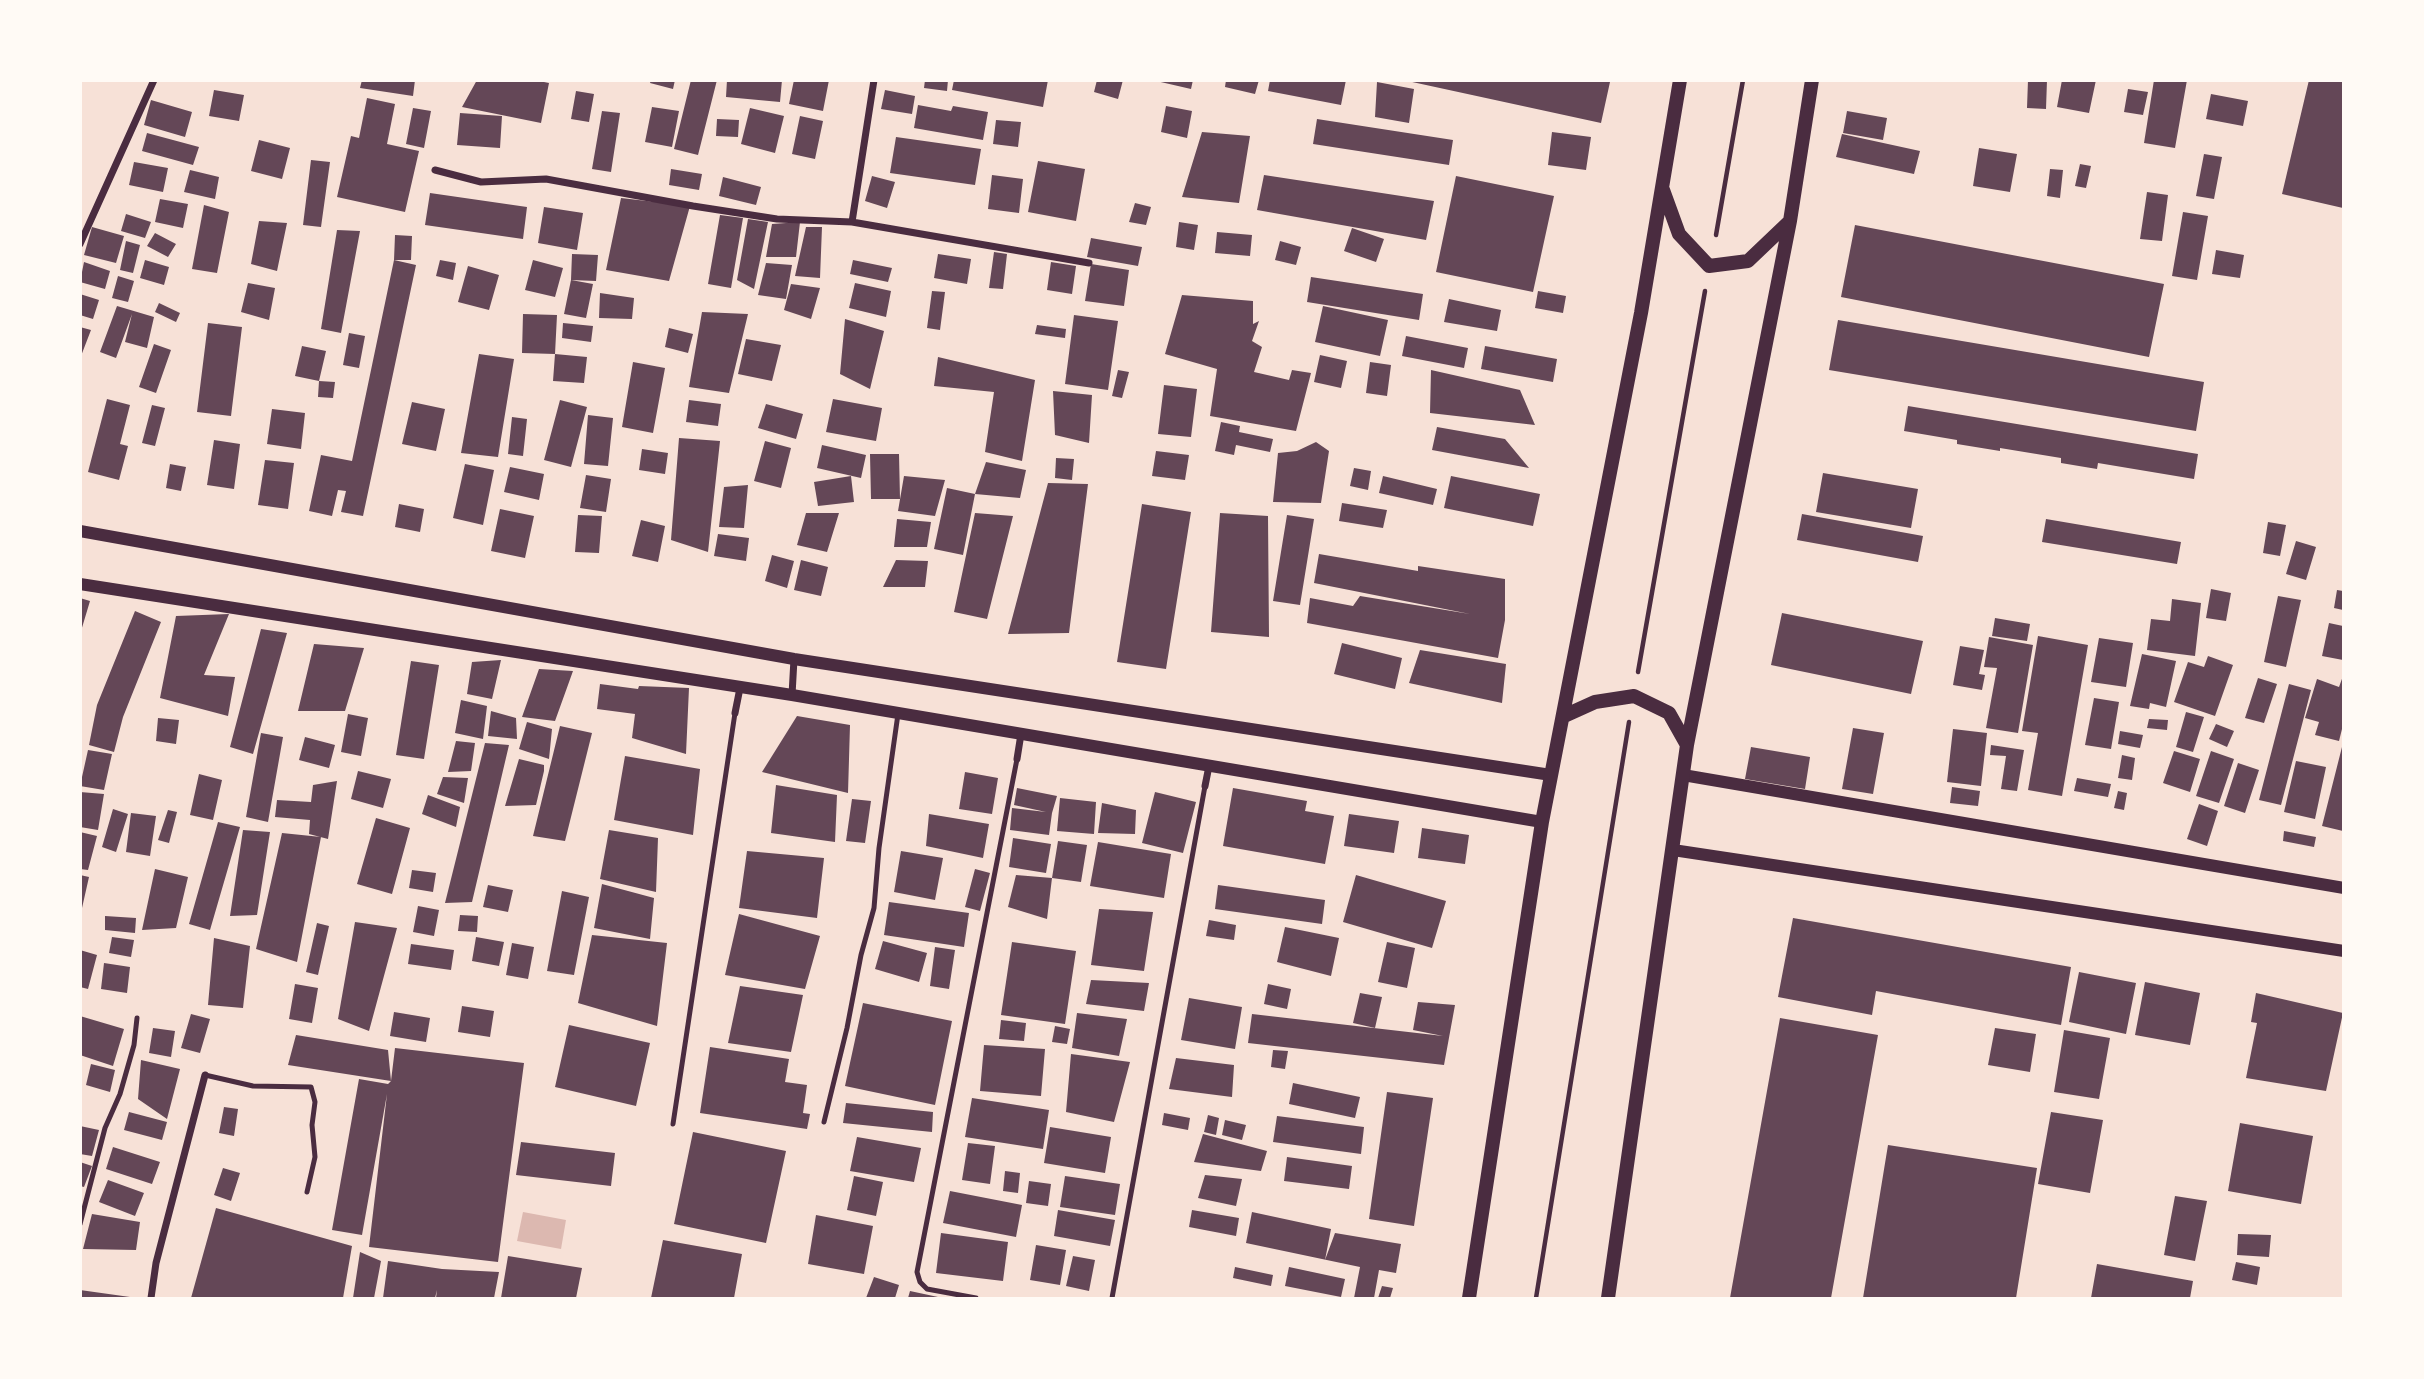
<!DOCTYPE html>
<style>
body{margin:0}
#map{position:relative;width:2424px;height:1379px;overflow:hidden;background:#f7e1d7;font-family:"Nunito Sans",sans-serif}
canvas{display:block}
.frame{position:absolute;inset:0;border:82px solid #fffaf5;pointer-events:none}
</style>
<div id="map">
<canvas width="2424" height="1379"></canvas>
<div class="frame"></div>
</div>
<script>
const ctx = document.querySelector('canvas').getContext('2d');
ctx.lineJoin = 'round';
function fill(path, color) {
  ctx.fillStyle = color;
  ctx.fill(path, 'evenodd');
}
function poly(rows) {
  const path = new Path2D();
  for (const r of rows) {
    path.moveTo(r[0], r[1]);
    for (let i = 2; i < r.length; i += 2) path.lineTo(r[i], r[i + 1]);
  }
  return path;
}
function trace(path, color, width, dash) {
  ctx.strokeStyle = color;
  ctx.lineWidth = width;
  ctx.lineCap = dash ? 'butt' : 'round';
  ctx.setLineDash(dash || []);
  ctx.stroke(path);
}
fill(poly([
 [523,1212,566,1220,561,1249,517,1241]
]), '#dcb8b0');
fill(poly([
 [362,80,415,80,413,96,360,88],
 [477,80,534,80,549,83,541,123,462,107],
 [651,80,675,80,673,89,650,83],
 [691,80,717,80,698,155,674,149],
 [727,80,782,80,780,102,726,97],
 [794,80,829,80,823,111,789,104],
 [925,80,948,80,947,91,924,88],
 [954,80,1048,80,1043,107,952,90],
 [1097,80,1123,80,1118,99,1094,92],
 [1152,80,1193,80,1191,89],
 [1226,80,1259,80,1255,94,1225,87],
 [1270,80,1346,80,1341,105,1268,91],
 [1403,80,1603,80,1610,82,1601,123],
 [2028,80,2047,80,2046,109,2027,108],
 [2062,80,2096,80,2089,113,2057,107],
 [2154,80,2187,80,2175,148,2144,143],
 [2309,80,2343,80,2343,208,2282,194],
 [1377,82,1414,89,1409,123,1375,117],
 [2128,89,2148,92,2143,115,2124,112],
 [214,90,244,95,239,121,209,116],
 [885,90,915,96,912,114,881,109],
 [576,91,594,94,589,122,571,119],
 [2211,94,2248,101,2243,126,2206,119],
 [367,98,395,104,387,144,419,151,405,212,337,197,351,136,359,138],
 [151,100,192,112,185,137,144,125],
 [918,105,951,111,953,106,988,112,983,140,914,128],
 [1166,106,1192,111,1187,138,1161,132],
 [652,107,679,111,672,147,645,142],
 [413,108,431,111,424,148,406,144],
 [750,108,784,116,775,153,741,144],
 [602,111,620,113,611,172,592,169],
 [1847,111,1887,118,1883,140,1843,133],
 [460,113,502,116,500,148,457,145],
 [800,116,823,121,815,159,792,154],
 [717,119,739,120,738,137,716,136],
 [1317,119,1453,140,1449,165,1313,144],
 [996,120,1021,122,1018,147,993,144],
 [1202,132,1250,136,1239,203,1182,197],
 [1552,132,1591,137,1586,170,1548,165],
 [147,133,199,147,193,165,142,151],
 [1842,134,1920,151,1914,174,1836,157],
 [896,137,981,149,975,185,890,173],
 [259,140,290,148,282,179,251,171],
 [1979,148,2017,154,2010,192,1973,186],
 [2204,154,2222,157,2214,199,2196,196],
 [311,160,330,162,321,227,303,225],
 [1038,161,1085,169,1076,221,1028,212],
 [134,162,168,168,163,192,129,185],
 [2080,164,2091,166,2086,188,2075,186],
 [671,169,702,174,699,190,669,185],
 [2050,169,2063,170,2060,198,2047,196],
 [190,170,219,177,215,199,184,192],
 [992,175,1023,179,1019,213,988,209],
 [1264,175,1434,201,1426,240,1257,210],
 [872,176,895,182,887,208,865,201],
 [1456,176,1554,196,1533,292,1436,272],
 [723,177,761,187,756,205,719,196],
 [2147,192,2168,195,2162,241,2140,239],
 [430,193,527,207,523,239,425,225],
 [621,198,690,206,669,281,606,270],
 [160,199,188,204,183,228,155,222],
 [1135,203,1151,207,1146,225,1129,222],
 [204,205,229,212,217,273,192,269],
 [544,207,583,213,577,250,538,243],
 [2183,212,2208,216,2197,280,2172,276],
 [126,214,151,222,145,238,121,231],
 [720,215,743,218,731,288,708,284],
 [748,219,768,222,754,289,737,280],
 [259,221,287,223,277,271,251,264],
 [800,222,796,257,766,257,772,224],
 [1179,222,1198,225,1194,250,1176,247],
 [1855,225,2164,284,2149,357,1841,297],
 [92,227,124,236,116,263,84,255],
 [806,227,822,227,820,278,795,276],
 [1352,228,1384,239,1376,262,1344,251],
 [337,230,360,231,341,333,321,329],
 [1217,232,1252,235,1250,256,1215,253],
 [155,233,176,244,168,257,147,246],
 [395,235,412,236,411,260,394,260,416,265,363,516,341,512,346,491,338,490,332,516,309,511,321,455,352,461,394,260],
 [1091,238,1142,247,1138,266,1087,257],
 [126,241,140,245,133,273,120,270],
 [1280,241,1301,247,1296,265,1275,260],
 [2216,250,2244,255,2240,278,2212,274],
 [994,252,1007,254,1003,289,989,288],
 [572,254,598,255,596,281,571,280],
 [938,254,971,259,967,284,934,278],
 [145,260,169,267,164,285,140,278],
 [440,260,456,263,453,280,436,276],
 [533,260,563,268,555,297,525,290],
 [853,260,892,268,888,282,850,274],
 [84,262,110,271,105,289,80,282],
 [1051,262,1076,266,1072,294,1047,290],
 [766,263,792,265,786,299,758,295],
 [1091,264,1129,270,1124,306,1085,301],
 [468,266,499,275,489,310,458,302],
 [118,276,134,281,128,302,112,298],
 [1311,277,1423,294,1419,320,1307,302],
 [571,280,593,284,586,318,564,314],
 [248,283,275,288,269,320,241,312],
 [855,283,891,291,886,317,849,308],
 [791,284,820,288,811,319,784,310],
 [932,291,945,292,940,330,927,328],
 [1538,291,1566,296,1563,313,1535,308],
 [600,293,634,298,632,319,599,318],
 [80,294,99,300,93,319,80,315],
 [1182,295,1253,301,1253,324,1259,321,1252,341,1262,347,1254,372,1289,380,1292,370,1311,373,1296,431,1210,416,1217,369,1165,354],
 [1449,299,1501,310,1497,331,1444,322],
 [159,303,180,313,176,322,155,312],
 [117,306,154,317,147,348,125,342,132,314,116,358,100,352],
 [1323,306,1388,320,1380,356,1315,342],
 [702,312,748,314,729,393,689,387],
 [523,314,557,315,555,354,587,357,584,383,553,381,555,354,522,353],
 [1074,315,1118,321,1108,390,1065,384],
 [845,319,884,331,870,389,840,374],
 [1838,320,2204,382,2196,431,1829,370],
 [208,323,242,327,231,416,197,412],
 [563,323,593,326,591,342,562,338],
 [1037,325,1066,329,1065,338,1035,334],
 [80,327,91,330,81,356,80,356],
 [669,328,693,334,688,353,665,347],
 [349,333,365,336,359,368,343,365],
 [1406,336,1468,348,1464,368,1402,356],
 [746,339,781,345,772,381,738,374],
 [154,344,171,350,156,393,139,387],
 [302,346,326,351,319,381,295,376],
 [1485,346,1557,359,1553,382,1481,369],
 [479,354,514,359,498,457,461,453],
 [1320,355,1347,361,1341,388,1314,382],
 [938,357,1035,380,1022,461,985,452,994,392,934,386],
 [633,362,665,368,653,433,622,427],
 [1370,362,1391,365,1387,396,1366,393],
 [1118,370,1129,372,1122,398,1112,396],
 [1431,370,1520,390,1535,425,1430,413],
 [319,381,335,382,333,398,318,397],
 [1164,385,1197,389,1191,437,1158,434],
 [1053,391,1092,395,1089,443,1055,435],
 [107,399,130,405,120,444,128,446,119,480,88,472],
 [833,399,882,408,876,441,826,432],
 [560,400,587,407,571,467,544,460],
 [689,400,721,404,718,426,686,422],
 [412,402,445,409,436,451,402,444],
 [766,404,803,414,796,439,758,428],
 [152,405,165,408,155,446,142,443],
 [1908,406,2198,454,2194,479,2098,463,2097,469,2061,463,2061,458,2000,448,2000,451,1957,444,1957,440,1904,431],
 [272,409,305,413,301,449,267,444],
 [588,415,613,418,608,466,584,464],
 [512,417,527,419,523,456,508,454],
 [1221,422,1240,426,1239,432,1273,439,1270,452,1236,445,1234,455,1215,451],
 [1437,427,1505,439,1529,468,1432,450],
 [679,438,720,441,708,552,671,540],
 [214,440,240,444,234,489,207,485],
 [765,441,791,448,781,488,754,481],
 [1316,442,1329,451,1321,503,1273,502,1278,453,1297,451],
 [822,445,866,455,861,478,817,468],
 [642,449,668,453,665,474,639,470],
 [1156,451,1189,455,1185,480,1152,476],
 [870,454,899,454,900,499,871,499],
 [1056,458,1074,459,1072,480,1055,478],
 [265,460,294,463,288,509,258,505],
 [986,462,1026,470,1020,498,975,494,963,555,934,549,947,488,975,494],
 [170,464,186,467,181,491,166,488],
 [465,464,494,470,483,525,453,518],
 [510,467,544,474,539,500,504,492],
 [1354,468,1371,471,1368,490,1350,486],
 [1823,473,1918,489,1911,528,1816,512],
 [586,475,611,479,606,512,580,508],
 [851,476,854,502,818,506,814,482],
 [904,476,945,480,935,516,898,511],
 [1383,476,1437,489,1433,505,1379,493],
 [1451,476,1540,494,1533,526,1444,508],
 [1048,483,1088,484,1069,633,1008,634],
 [748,485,744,528,719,527,724,487],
 [1342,503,1387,510,1383,528,1339,521],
 [399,504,424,509,420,532,395,527],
 [1142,504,1191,512,1166,669,1117,662],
 [500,509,534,516,525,558,491,551],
 [806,513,839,513,827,552,797,545],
 [975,513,1013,516,987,619,954,612],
 [1220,513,1268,516,1269,637,1211,632],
 [1802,514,1923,536,1918,562,1797,540],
 [578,515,602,516,599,553,575,552],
 [1287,515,1314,519,1300,605,1273,601],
 [897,519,931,522,927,547,894,547],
 [2046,519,2181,542,2177,564,2042,542],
 [641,520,665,526,658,562,632,556],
 [2268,522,2286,525,2280,556,2263,553],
 [718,534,749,538,746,561,714,556],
 [2296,541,2316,547,2306,580,2286,574],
 [1319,554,1418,571,1418,566,1505,579,1505,620,1498,658,1307,623,1310,598,1353,606,1360,596,1470,614,1314,583],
 [772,555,794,561,787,588,765,581],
 [801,560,828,567,821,596,794,590],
 [896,560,928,561,925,587,883,587],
 [2211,589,2231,593,2226,621,2206,618],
 [2337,590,2343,591,2343,610,2334,608],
 [2278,596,2301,600,2286,667,2264,662],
 [80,598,90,601,81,631,80,631],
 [2172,599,2201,603,2195,656,2147,650,2151,619,2170,621],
 [135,611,161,622,123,717,114,752,89,745,97,705],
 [1782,613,1923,641,1911,694,1771,665],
 [229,614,204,675,235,677,228,716,160,698,176,616],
 [1995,618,2030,624,2027,641,1992,636],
 [2329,623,2343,626,2343,660,2322,656],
 [261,629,287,633,253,754,230,747],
 [2038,636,2088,645,2062,796,2028,790,2038,733,2022,731],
 [1989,637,2033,645,2018,733,1986,728,1997,668,1984,667],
 [2099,638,2133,643,2126,687,2091,682],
 [1342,643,1402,658,1395,689,1334,674],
 [314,644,364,648,345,711,298,711],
 [1960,646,1984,650,1979,674,1985,675,1982,690,1953,685],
 [1420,650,1506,664,1502,703,1409,683],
 [2142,654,2176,661,2166,707,2150,703,2149,709,2130,706],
 [2208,656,2233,665,2215,716,2174,702,2188,662,2204,667],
 [501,660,492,699,467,694,472,662],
 [411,661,439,665,424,759,396,755],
 [539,669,573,671,555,721,522,717],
 [2343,676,2343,725,2339,741,2315,735,2319,722,2305,718,2317,679,2339,687],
 [2258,678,2277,684,2264,723,2245,718],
 [600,684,638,689,639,686,689,688,686,754,632,738,635,714,597,709],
 [2289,684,2311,690,2281,805,2259,800],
 [2094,698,2119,702,2111,749,2085,745],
 [461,700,487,706,483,739,455,733],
 [491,711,516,718,517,739,488,736],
 [2186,712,2204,717,2193,752,2176,747],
 [348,714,368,718,361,756,341,752],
 [797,716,850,725,848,793,762,772],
 [158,718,179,720,176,744,156,741],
 [2149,719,2168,720,2167,730,2147,728],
 [527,722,552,729,549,759,519,749],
 [2216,724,2234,731,2227,747,2209,739],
 [560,726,592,733,565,841,533,836],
 [1853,728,1884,733,1873,794,1842,789],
 [1953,729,1987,733,1981,786,1947,782],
 [2120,731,2143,735,2140,748,2118,744],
 [261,733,283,737,268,822,246,817],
 [305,737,335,745,329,768,299,760],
 [456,741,475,743,471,771,448,772],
 [485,743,509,745,472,902,445,903],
 [2343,743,2343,831,2322,826],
 [1991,745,2024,750,2017,791,2001,789,2006,756,1990,755],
 [1751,747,1810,757,1805,789,1745,779],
 [88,750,112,754,104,790,80,786],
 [2174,751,2200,759,2190,792,2163,783],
 [2211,751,2234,759,2219,803,2196,796],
 [2122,755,2135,758,2132,780,2118,778],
 [625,756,700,769,693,835,614,820],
 [519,759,544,765,544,771,536,805,505,806],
 [2296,761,2326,767,2315,819,2284,812],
 [2238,763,2259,770,2245,813,2224,806],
 [358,771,391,779,383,808,351,799],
 [965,772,998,778,992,814,959,809],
 [199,774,222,780,213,820,190,815],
 [443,777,468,778,464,803,437,794],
 [2077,778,2111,784,2108,797,2074,791],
 [337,781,328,839,309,834,310,820,275,817,277,800,311,802,313,785],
 [776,785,837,795,835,842,771,833],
 [1952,787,1980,791,1978,806,1950,803],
 [1017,788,1057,796,1052,813,1049,835,1010,830,1012,808,1046,812,1014,805],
 [1233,788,1307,801,1305,811,1334,816,1325,864,1223,846],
 [2118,791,2127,793,2124,810,2114,808],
 [80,792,104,794,98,830,80,827],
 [1155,792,1196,802,1183,853,1142,843],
 [428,795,460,807,456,827,422,814],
 [1060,798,1096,802,1094,834,1057,831],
 [852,799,871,801,865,843,846,841],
 [1102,803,1136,810,1135,834,1098,833],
 [2199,804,2218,811,2207,846,2187,839],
 [113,809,128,814,116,852,102,847],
 [168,810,177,812,169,843,158,840],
 [131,813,156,816,150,856,126,852],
 [929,814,989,824,983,858,926,846],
 [1349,814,1399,821,1394,853,1344,846],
 [376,818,410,828,392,894,357,884],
 [218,822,240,827,210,930,189,924],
 [1422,828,1469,835,1465,864,1418,858],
 [243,830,270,832,257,915,230,916],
 [609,830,658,838,656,892,600,879],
 [2284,831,2316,837,2314,847,2283,841],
 [80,832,97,836,88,870,80,869],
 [282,833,321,837,297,962,256,949],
 [1013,838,1051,844,1046,873,1009,867],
 [1058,841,1087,845,1081,882,1052,878],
 [1098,842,1171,854,1164,898,1090,886],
 [747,851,824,858,817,918,739,908],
 [901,851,943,858,935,900,894,892],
 [155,869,188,877,176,928,142,930],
 [975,869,990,873,980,911,965,907],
 [412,870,436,873,433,892,409,888],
 [80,875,89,877,82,908,80,908],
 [1016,875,1052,878,1047,919,1008,907],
 [1356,875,1446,901,1432,948,1343,922],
 [602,884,654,898,650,939,594,928],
 [488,885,513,890,508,912,483,907],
 [1218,885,1325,900,1322,924,1215,909],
 [562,891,589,897,574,975,547,971],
 [889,902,969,913,964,947,884,935],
 [418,906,439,910,434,936,413,932],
 [1099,909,1153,912,1144,971,1091,965],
 [739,914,820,936,805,989,725,975],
 [460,915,478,916,477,932,458,931],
 [105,916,136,918,135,933,105,930],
 [1793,918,2071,967,2061,1025,1876,991,1872,1015,1778,997],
 [1209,920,1236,925,1234,940,1206,936],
 [355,922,397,928,369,1031,338,1019],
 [317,923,329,926,318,975,306,972],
 [1285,927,1339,938,1331,976,1277,962],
 [592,935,667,943,657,1026,578,1003],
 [112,937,134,940,131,957,109,953],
 [476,937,504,942,499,966,472,961],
 [214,938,250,946,243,1008,208,1005],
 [883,941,927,953,919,982,875,969],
 [1012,942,1076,951,1065,1024,1001,1015],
 [1387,942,1415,948,1407,988,1378,982],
 [512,943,534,947,528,979,506,975],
 [411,944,454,950,451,970,408,964],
 [935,947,955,950,949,989,930,986],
 [80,950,97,955,88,989,80,987],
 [104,963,130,967,127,993,101,989],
 [2079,972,2136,983,2126,1034,2069,1022],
 [1091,980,1149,983,1144,1011,1086,1004],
 [2145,982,2200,993,2190,1045,2135,1035],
 [295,984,318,988,312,1023,289,1019],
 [1268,984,1291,989,1287,1009,1264,1004],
 [740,986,803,995,791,1052,728,1043],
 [1360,993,1382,997,1375,1028,1353,1023],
 [2256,993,2343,1013,2326,1091,2246,1078,2257,1023,2251,1022],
 [1189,998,1242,1007,1235,1049,1181,1040],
 [1418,1002,1455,1005,1444,1065,1248,1043,1252,1014,1443,1036,1413,1030],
 [863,1003,952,1021,935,1105,845,1086],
 [462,1006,494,1011,490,1037,458,1032],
 [394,1012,430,1018,426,1042,390,1036],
 [1077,1013,1127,1019,1119,1056,1072,1048],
 [191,1014,210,1019,200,1053,181,1048],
 [80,1016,124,1029,113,1066,80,1055],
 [1780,1018,1878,1035,1831,1298,1730,1298],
 [1001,1020,1026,1023,1024,1041,999,1039],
 [569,1025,650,1043,636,1106,555,1087],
 [1055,1026,1070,1029,1067,1044,1052,1042],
 [153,1028,175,1031,171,1057,149,1053],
 [1995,1028,2036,1034,2030,1072,1988,1065],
 [2064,1030,2110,1038,2099,1099,2054,1092],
 [296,1035,388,1050,391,1081,395,1048,524,1063,498,1262,369,1247,387,1094,362,1235,332,1230,359,1079,388,1084,391,1081,288,1065],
 [984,1045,1045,1049,1041,1096,980,1091],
 [710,1047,789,1059,785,1082,807,1085,803,1113,810,1114,807,1129,700,1113],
 [1273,1050,1288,1051,1285,1069,1271,1067],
 [1071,1054,1130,1062,1114,1122,1066,1112],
 [1176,1058,1234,1065,1232,1097,1169,1089],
 [141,1060,180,1069,167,1119,138,1099],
 [91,1064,115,1070,110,1092,86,1085],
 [1293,1083,1360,1097,1355,1118,1289,1104],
 [1387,1092,1433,1098,1414,1226,1369,1219],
 [972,1098,1049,1110,1043,1149,965,1137],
 [846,1103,933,1112,932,1132,843,1123],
 [224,1107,238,1109,234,1136,219,1133],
 [129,1112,167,1122,162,1140,124,1130],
 [2051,1112,2103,1120,2090,1193,2038,1184],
 [1164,1113,1190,1118,1188,1130,1162,1125],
 [1208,1115,1219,1118,1216,1135,1204,1132],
 [1277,1116,1364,1127,1361,1154,1273,1142],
 [1225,1120,1246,1125,1242,1140,1222,1135],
 [2240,1123,2313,1136,2301,1204,2228,1191],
 [80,1126,99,1130,92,1156,80,1154],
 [1050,1127,1111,1137,1105,1173,1044,1163],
 [693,1132,786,1151,766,1243,674,1224],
 [1203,1134,1267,1151,1261,1171,1194,1162],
 [857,1137,921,1148,914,1182,850,1171],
 [521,1142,615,1153,611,1186,516,1175],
 [968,1143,995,1146,990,1184,962,1180],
 [1888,1145,2037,1168,2016,1298,1863,1298],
 [113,1147,160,1162,152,1184,106,1169],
 [1287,1157,1352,1166,1349,1189,1284,1181],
 [80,1162,92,1166,84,1187,80,1186],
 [223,1168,240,1173,231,1201,214,1195],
 [1005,1171,1020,1173,1018,1193,1003,1191],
 [1205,1175,1242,1179,1236,1206,1198,1198],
 [854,1176,883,1182,876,1216,847,1210],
 [1065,1176,1120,1184,1115,1215,1060,1207],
 [108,1180,144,1193,135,1216,99,1202],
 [1029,1181,1051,1184,1048,1206,1026,1203],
 [950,1191,1022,1205,1016,1237,943,1223],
 [2175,1196,2207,1201,2195,1261,2164,1255],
 [216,1208,352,1246,343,1298,191,1298],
 [1058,1210,1115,1220,1110,1246,1054,1236],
 [1192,1210,1239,1218,1236,1236,1189,1227],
 [1252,1212,1331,1229,1325,1260,1335,1233,1401,1244,1396,1273,1379,1270,1374,1298,1354,1298,1360,1267,1246,1243],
 [92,1214,140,1222,136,1250,83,1249],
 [816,1215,873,1226,864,1274,808,1264],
 [941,1233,1008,1242,1003,1281,936,1273],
 [2238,1234,2271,1235,2269,1257,2237,1255],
 [663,1240,742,1254,734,1298,651,1298],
 [1036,1245,1066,1250,1060,1285,1030,1280],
 [360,1252,381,1261,374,1298,353,1298],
 [508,1256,582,1268,576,1298,501,1298],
 [1073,1256,1095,1260,1089,1291,1066,1286],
 [388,1261,442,1269,499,1272,494,1298,436,1298,437,1290,435,1298,383,1298],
 [2236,1262,2260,1267,2257,1285,2232,1280],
 [2097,1264,2193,1281,2190,1298,2091,1298],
 [1235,1267,1273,1275,1271,1286,1233,1278],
 [1289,1267,1345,1279,1341,1297,1285,1286],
 [874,1277,899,1285,895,1298,866,1298],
 [1382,1286,1393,1288,1390,1298,1378,1298],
 [80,1290,130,1297,130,1298,80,1298],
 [910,1291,938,1297,938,1298,908,1298]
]), '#644757');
trace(poly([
 [1716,235,1743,80],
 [1638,672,1705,291],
 [1536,1298,1629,722]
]), '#4a2c40', 4.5);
trace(poly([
 [205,1075,253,1086,311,1087,315,1102,312,1125,315,1157,307,1192],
 [824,1122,847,1028,861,955,874,908,879,848,898,714],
 [673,1124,735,713],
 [80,1224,105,1128,120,1094,134,1045,137,1018],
 [976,1298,927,1289,920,1282,917,1272,1017,759],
 [1112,1298,1205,786]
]), '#4a2c40', 5);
trace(poly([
 [435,170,481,182,546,179,693,206,777,219,852,222,1089,263],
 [852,222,874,80],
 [80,244,154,80],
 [792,695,794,659],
 [735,713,740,688],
 [1017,759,1021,734],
 [1205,786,1209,766],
 [151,1298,156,1263,205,1075]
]), '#4a2c40', 7);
trace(poly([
 [80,531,794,659,1551,775],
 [80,584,792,695,1542,822],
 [1683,775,2344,888],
 [1673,850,2344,951]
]), '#4a2c40', 12);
trace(poly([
 [1663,190,1679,234,1709,266,1748,261,1790,221],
 [1564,716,1595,702,1634,696,1669,713,1687,745],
 [1469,1298,1542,822,1641,313,1680,80],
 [1608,1298,1687,745,1790,221,1812,80]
]), '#4a2c40', 14);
</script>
